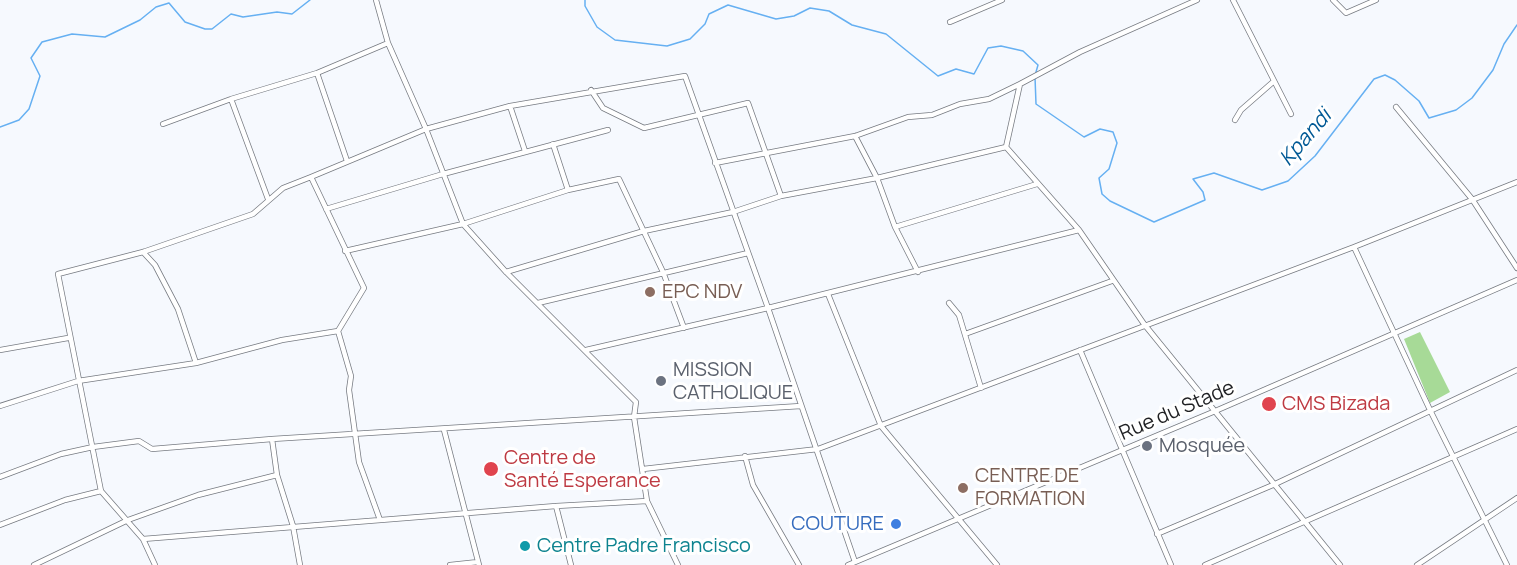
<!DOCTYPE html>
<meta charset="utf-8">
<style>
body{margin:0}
canvas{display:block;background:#f6f9fe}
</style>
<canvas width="1517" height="565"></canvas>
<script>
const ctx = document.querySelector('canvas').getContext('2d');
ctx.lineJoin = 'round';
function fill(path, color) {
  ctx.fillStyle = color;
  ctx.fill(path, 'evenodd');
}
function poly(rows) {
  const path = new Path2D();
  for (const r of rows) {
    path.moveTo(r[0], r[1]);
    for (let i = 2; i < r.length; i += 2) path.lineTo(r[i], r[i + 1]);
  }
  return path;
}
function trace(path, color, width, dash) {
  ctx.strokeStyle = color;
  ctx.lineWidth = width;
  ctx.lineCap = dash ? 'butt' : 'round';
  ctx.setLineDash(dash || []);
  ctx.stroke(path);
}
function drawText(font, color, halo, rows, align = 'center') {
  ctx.font = font + ' Manrope,sans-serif';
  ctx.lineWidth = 6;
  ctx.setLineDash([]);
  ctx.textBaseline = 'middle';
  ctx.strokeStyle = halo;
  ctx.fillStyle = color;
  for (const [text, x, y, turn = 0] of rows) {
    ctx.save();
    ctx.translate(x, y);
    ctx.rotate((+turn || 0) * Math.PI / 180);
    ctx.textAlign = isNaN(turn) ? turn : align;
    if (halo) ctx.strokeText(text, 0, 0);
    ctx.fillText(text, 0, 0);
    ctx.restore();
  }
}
fill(poly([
 [1420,332,1450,392,1430,403,1404,339]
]), '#a7da97');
trace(poly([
 [585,0,585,6,597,27,615,40,667,46,690,39,705,24,709,14,728,5,776,19,794,16,810,8,829,11,852,25,886,34,938,76,956,69,974,74,988,48,1001,46,1023,51,1038,65,1036,72],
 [1035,77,1036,104,1084,137,1100,129,1113,132,1117,143,1109,169,1099,178,1102,194,1110,201,1154,222,1205,200,1203,192,1193,179,1214,173,1262,190,1288,181,1315,156,1374,79,1385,75,1395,80,1419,101,1429,118,1456,110,1472,98,1493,70,1504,44,1517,25],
 [0,127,19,120,29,109,40,76,31,58,42,42,72,34,105,37,140,20,156,7,169,3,185,22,205,29,212,29,231,14,243,17,277,12,292,14,310,0]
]), '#66b0f2', 1.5);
const minor = poly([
 [376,0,388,43,426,129,463,224,568,190,619,179,663,272,684,328],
 [1233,0,1291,114],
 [1333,0,1346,13,1376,0],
 [950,22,1002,0],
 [317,73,347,161],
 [591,90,603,108,644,128,748,103,781,196],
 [231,99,268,199],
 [510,106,525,151],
 [1396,107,1472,199,1517,268],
 [1235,120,1241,110,1273,82],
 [163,124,231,99,317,73,388,43],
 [855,136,877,178,895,227,918,272],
 [553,144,568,190],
 [1006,147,1079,230,1144,324,1340,565],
 [1006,147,1020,84,1080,52,1197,0],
 [715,163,855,136,908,117,932,115,960,104,989,99,1020,84],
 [326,209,443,174,608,130],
 [895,227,1037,184],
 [1354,247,1517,182],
 [345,251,463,224,506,272,636,402,634,417,647,501,678,565],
 [143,252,155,265,178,309,196,363],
 [506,272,644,231,733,212,781,196,877,178,1006,147],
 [828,294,881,426,997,565],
 [538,303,748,253],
 [949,303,959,315,981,388],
 [965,334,1112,281],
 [0,350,68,338],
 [1080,350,1171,565],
 [0,406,78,381,196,363,282,340,338,331],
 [444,430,479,565],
 [272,439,801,406],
 [745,456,753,485,799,565],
 [643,469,818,449,1354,247,1430,410,1507,565],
 [0,477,61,454,93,447,139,441,152,449,272,439,277,475,293,526,300,565],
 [556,506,571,565],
 [380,520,359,462,349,390,351,376,338,331,364,288,311,177,426,129,510,106,685,76,768,308,586,350],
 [0,525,65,500,101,491],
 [1157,534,1273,485,1517,370],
 [143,539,556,506,647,501],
 [855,562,768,308,1079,230],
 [34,565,128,520,198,495,277,475],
 [155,565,143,539,101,491,58,274,143,252,253,214,283,188,311,177],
 [450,565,478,562],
 [848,565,1213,412,1517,280],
 [1205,565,1517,429],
 [1417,565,1517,498]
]);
trace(minor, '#777b82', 6);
trace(minor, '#fff', 4.5);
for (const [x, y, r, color] of [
 [650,292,6,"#8d6e63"],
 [661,381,6,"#6b7280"],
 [1269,404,8,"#e0444e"],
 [1147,446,6,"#6b7280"],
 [491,469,8,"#e0444e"],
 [963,488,6,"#8d6e63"],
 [896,524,6,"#3f7fe0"],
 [525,546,6,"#0f9aa8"]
]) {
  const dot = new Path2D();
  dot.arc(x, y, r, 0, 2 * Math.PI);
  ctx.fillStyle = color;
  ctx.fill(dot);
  trace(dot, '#fff', 2);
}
drawText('20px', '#785e54', '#fff', [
 ["EPC NDV",662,292],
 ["CENTRE DE",975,476],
 ["FORMATION",975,499]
], 'left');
drawText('20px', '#5b616d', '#fff', [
 ["MISSION",673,370],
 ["CATHOLIQUE",673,393],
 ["Mosquée",1159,446]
], 'left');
drawText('20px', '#be3a42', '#fff', [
 ["CMS Bizada",1282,404],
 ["Centre de",504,458],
 ["Santé Esperance",504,481]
], 'left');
drawText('20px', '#1f2023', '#fff', [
 ["Rue du Stade",1177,411,-23]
]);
drawText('20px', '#366cbe', '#fff', [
 ["COUTURE",884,524]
], 'right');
drawText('20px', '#0d838f', '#fff', [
 ["Centre Padre Francisco",537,546]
], 'left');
drawText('italic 21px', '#005995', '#fff', [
 ["Kpandi",1306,138,-49]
]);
</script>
